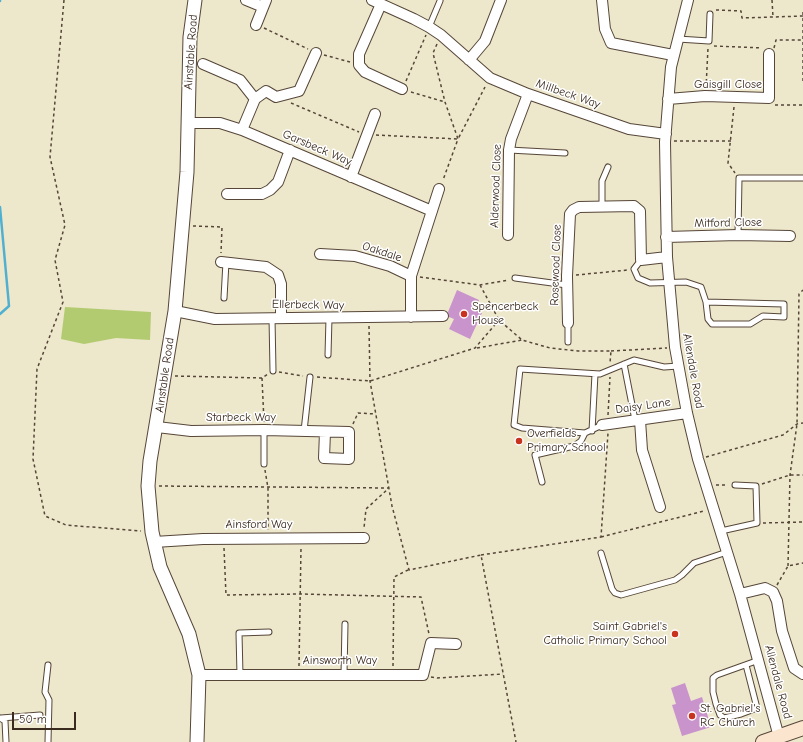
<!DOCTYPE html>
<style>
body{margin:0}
#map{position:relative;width:803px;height:742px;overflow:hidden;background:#ede7cc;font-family:"Comic Neue",sans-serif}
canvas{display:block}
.scale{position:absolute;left:12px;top:712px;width:64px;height:18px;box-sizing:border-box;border:2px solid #3b2a1e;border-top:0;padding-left:5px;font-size:12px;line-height:14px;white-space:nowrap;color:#3b2a1e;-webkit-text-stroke:3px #fff;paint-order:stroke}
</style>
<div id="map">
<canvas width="803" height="742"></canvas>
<div class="scale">50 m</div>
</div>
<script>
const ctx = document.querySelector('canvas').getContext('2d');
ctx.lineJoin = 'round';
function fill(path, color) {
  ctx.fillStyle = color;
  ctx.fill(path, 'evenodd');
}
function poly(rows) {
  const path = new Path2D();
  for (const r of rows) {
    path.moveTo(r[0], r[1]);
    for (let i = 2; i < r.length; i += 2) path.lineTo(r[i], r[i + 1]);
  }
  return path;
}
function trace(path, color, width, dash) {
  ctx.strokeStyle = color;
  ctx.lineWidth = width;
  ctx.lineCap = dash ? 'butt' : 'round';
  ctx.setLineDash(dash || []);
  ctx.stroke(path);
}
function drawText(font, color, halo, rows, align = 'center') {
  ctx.font = font + ' "Comic Neue",sans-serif';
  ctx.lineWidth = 3;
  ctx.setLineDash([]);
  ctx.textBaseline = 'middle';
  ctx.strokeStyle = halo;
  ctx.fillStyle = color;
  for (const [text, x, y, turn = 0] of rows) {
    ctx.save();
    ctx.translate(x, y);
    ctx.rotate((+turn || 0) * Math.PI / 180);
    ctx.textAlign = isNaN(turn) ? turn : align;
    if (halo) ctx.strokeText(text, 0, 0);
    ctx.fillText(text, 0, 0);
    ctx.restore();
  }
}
fill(poly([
 [65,307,151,312,150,340,116,338,84,344,61,339]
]), '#b3cb70');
trace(poly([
 [0,1,0,0],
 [0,207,9,306,0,314]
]), '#51b0d0', 2.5);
fill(poly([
 [457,290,479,300,475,310,482,313,470,339,449,329,454,319,449,317,448,312],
 [685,683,691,701,702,697,711,727,682,736,672,705,676,704,671,688]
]), '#c993cc');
const service = poly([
 [429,27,440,1],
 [678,39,709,41,710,14],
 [509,150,565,153],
 [602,206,602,181,608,167],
 [738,235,739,178,803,178],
 [641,260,634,269,638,278,650,283,686,282,701,287,706,302,784,304,784,317,763,316,750,324,712,324,708,319,706,302],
 [515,278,567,285],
 [224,298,226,262],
 [272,318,273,371],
 [568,342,568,323],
 [328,355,329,318],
 [624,364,635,420],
 [602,425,585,433,522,428,514,425,520,369,600,374,634,360,664,367,679,366],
 [304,431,310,377],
 [592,431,595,374],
 [264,464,264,430],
 [542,482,535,455,574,446,581,441,585,433],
 [721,531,757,523,756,486,735,485],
 [601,553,612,589,615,593,621,595,675,580,682,575,694,563,727,552],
 [746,665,757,708,741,714,724,718,720,715,716,704,713,692,713,678,717,675,759,660],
 [344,674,345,624],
 [240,675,239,633,269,632],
 [0,718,5,721,6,742],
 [1,718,40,715],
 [48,742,49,700,45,692,48,665]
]);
const minor = poly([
 [246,0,263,7],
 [372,0,414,19,429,27,441,35,490,78,528,94,629,129,666,134],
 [602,0,605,29,611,43,673,55],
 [688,0,671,67,665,142,667,257,675,347,687,413,698,459,740,594,779,737],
 [381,4,359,54,359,65,365,72,402,89],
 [256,25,266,0],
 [469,60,485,41,501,0],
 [203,64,240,80,255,99,266,91,276,97,299,91,316,53],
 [668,99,705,96,769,98,769,54],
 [187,123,220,123,242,130,432,211],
 [242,130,255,99],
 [351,177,375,114],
 [227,194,262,194,270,190,278,182,290,150],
 [508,235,509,150,511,139,528,94],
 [666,237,738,235,790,236],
 [320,254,355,256,390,266,411,276],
 [221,262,266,267,278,275,281,284,281,318],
 [175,311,215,319,443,316],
 [411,317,411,276,439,189],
 [568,323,567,276,570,214,573,210,579,207,634,206,640,211,641,260,667,257],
 [640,420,642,450,660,507],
 [602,425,687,413],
 [157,427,191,431,264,430,349,432,349,459,324,458,325,432],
 [154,542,203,539,364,538],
 [740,594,765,588,773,592,777,601,782,631,794,668,803,674],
 [199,675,423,675,431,643,456,644]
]);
const tertiary = poly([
 [195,0,190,37,187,172,175,311,150,461,148,486,152,532,160,567,189,634,199,675,197,742]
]);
const secondary = poly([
 [763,742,803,728]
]);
trace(service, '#564638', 7);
trace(minor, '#564638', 12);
trace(tertiary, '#564638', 15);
trace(secondary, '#564638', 16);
trace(poly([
 [64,0,50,157,65,225,55,260,63,302,37,369,33,459,45,516,66,525,141,531],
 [772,0,773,17],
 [716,10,741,11,742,18,803,16],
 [803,12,803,81],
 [264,28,308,49],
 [437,44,433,53,445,102,458,139,443,180],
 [714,46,762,48],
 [774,48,776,40,803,40],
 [324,55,350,62],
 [406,81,426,35],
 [706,88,708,48],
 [411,92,445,102],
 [291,103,359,132],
 [775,105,803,105],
 [734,107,728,163,735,173],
 [376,135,458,139,485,87],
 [674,141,731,141],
 [193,226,222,227,221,253],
 [576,275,628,270],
 [420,277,480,285,509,280],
 [480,285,499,320,522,340,550,348,578,351,611,351,610,363],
 [369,326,370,381,392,506,409,570,481,555,516,742],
 [477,348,522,340],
 [611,351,667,348],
 [279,372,303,376],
 [175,376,262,378,268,374],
 [317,377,370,381,475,348,499,320],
 [262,378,264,422],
 [608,415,610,377],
 [353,424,358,413,376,414],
 [706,457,783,435,797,424,803,423],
 [265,470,268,488,268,530],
 [762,484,790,475,803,475],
 [716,485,728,485],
 [159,486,389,488,366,509,364,528],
 [763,523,803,522],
 [601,537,704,511],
 [224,548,226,595,300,594,421,597,429,634],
 [481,555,601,537,608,433],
 [788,566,790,475,797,424,799,294,803,290],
 [777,585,788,566,803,563],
 [299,666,301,548],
 [393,666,394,577,408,570],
 [431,677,437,678,503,674]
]), '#564638', 1.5, [3, 3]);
trace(service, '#fff', 5);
trace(minor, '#fff', 10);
trace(tertiary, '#fff', 13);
trace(secondary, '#fbe5cf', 14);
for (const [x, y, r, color] of [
 [464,314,4,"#c8321e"],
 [519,441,4,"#c8321e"],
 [675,634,4,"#c8321e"],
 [692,716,4,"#c8321e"]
]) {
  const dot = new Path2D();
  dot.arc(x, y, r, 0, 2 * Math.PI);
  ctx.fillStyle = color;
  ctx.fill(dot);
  trace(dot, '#fff', 1.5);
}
drawText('12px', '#3b2a1e', '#fff', [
 ["Ainstable Road",191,52,-86],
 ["Gaisgill Close",728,85],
 ["Millbeck Way",568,94,19],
 ["Garsbeck Way",317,148,23],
 ["Alderwood Close",496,186,-88],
 ["Mitford Close",728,223,-1],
 ["Oakdale",382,252,18],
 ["Rosewood Close",556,265,-88],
 ["Ellerbeck Way",308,305,1],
 ["Allendale Road",693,371,80],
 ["Ainstable Road",165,375,-82],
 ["Daisy Lane",643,406,-8],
 ["Starbeck Way",241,418],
 ["Ainsford Way",259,525],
 ["Ainsworth Way",340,661],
 ["Allendale Road",778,682,75]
]);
drawText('12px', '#3b2a1e', '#fff', [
 ["Spencerbeck",472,307],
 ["House",472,321],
 ["Overfields",527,434],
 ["Primary School",527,448],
 ["Saint Gabriel's",667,627,"right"],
 ["Catholic Primary School",667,641,"right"],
 ["St. Gabriel's",700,709],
 ["RC Church",700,723]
], 'left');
</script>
